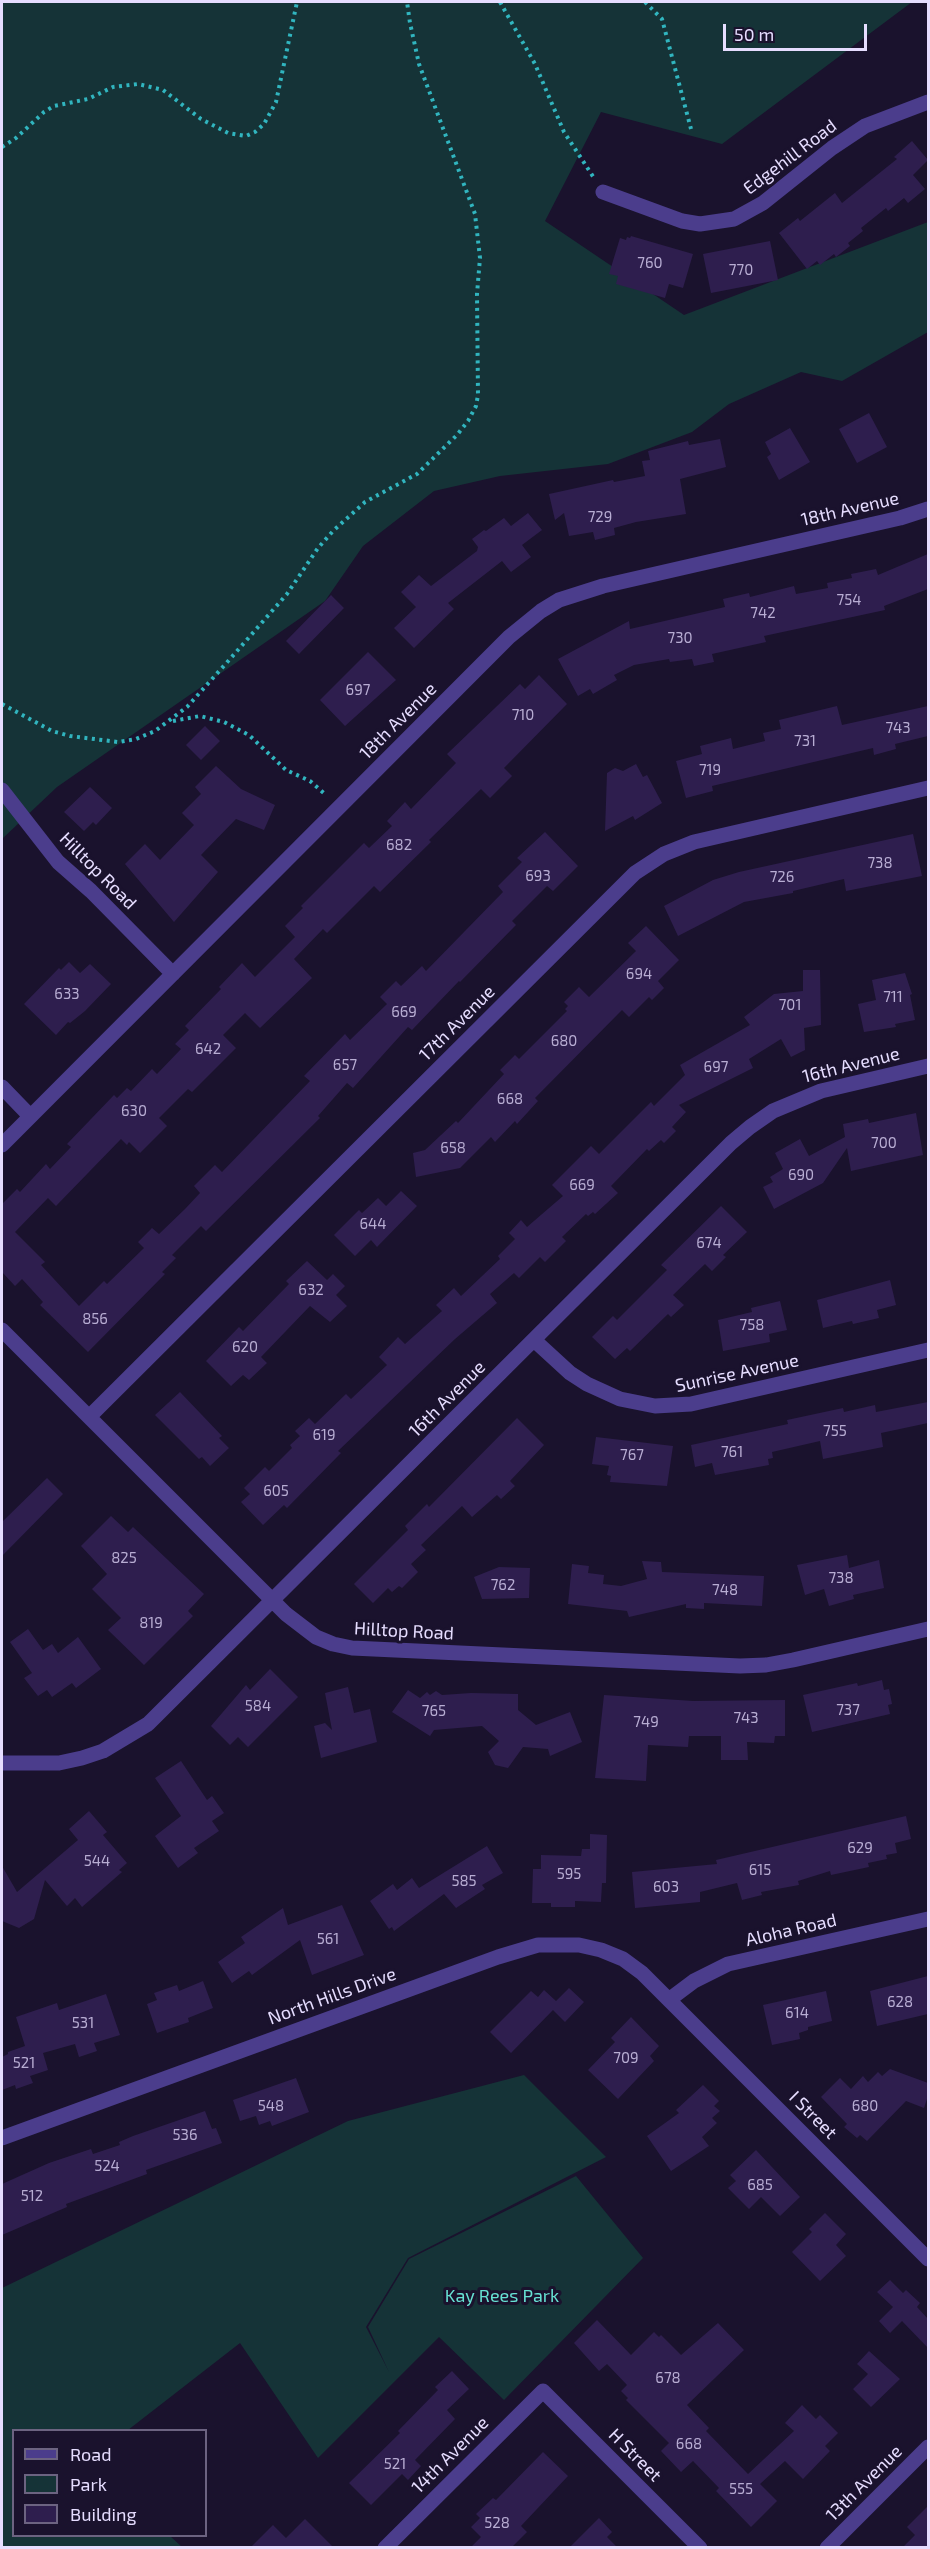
<!DOCTYPE html>
<style>
body{margin:0}
#map{position:relative;width:930px;height:2549px;overflow:hidden;background:#1a122d;font-family:"Exo 2",sans-serif}
canvas{display:block}
.frame{position:absolute;inset:0;border:3px solid #e6ddff;pointer-events:none}
.legend{position:absolute;left:12px;top:2429px;width:195px;height:108px;box-sizing:border-box;background:#1a122d;border:2px solid #6c6381;margin:0;padding:8px 10px;list-style:none;font-size:18px;color:#e6ddff}
.legend li{display:flex;align-items:center;gap:12px;height:30px}
.legend b{width:30px;border:2px solid #6c6381}
.scale{position:absolute;left:723px;top:24px;width:144px;height:27px;box-sizing:border-box;border:3px solid #e6ddff;border-top:0;padding-left:8px;font-size:18px;line-height:21px;white-space:nowrap;color:#e6ddff;-webkit-text-stroke:4px #1a122d;paint-order:stroke}
</style>
<div id="map">
<canvas width="930" height="2549"></canvas>
<div class="frame"></div>
<ul class="legend">
<li><b style="height:8px;background:#4b3d8c"></b>Road</li>
<li><b style="height:16px;background:#153337"></b>Park</li>
<li><b style="height:16px;background:#2e1e4e"></b>Building</li>
</ul>
<div class="scale">50 m</div>
</div>
<script>
const ctx = document.querySelector('canvas').getContext('2d');
ctx.lineJoin = 'round';
function fill(path, color) {
  ctx.fillStyle = color;
  ctx.fill(path, 'evenodd');
}
function poly(rows) {
  const path = new Path2D();
  for (const r of rows) {
    path.moveTo(r[0], r[1]);
    for (let i = 2; i < r.length; i += 2) path.lineTo(r[i], r[i + 1]);
  }
  return path;
}
function trace(path, color, width, dash) {
  ctx.strokeStyle = color;
  ctx.lineWidth = width;
  ctx.lineCap = dash ? 'butt' : 'round';
  ctx.setLineDash(dash || []);
  ctx.stroke(path);
}
function drawText(font, color, halo, rows, align = 'center') {
  ctx.font = font + ' "Exo 2",sans-serif';
  ctx.lineWidth = 6;
  ctx.setLineDash([]);
  ctx.textBaseline = 'middle';
  ctx.strokeStyle = halo;
  ctx.fillStyle = color;
  for (const [text, x, y, turn = 0] of rows) {
    ctx.save();
    ctx.translate(x, y);
    ctx.rotate((+turn || 0) * Math.PI / 180);
    ctx.textAlign = isNaN(turn) ? turn : align;
    if (halo) ctx.strokeText(text, 0, 0);
    ctx.fillText(text, 0, 0);
    ctx.restore();
  }
}
fill(poly([
 [2,2,912,2,722,144,601,112,545,221,684,315,928,222,928,332,842,381,801,372,729,404,692,432,608,464,500,476,434,491,363,546,325,601,57,787,2,839],
 [524,2075,606,2157,408,2258,366,2327,389,2372,368,2327,409,2259,576,2176,643,2258,504,2400,439,2337,318,2458,240,2343,128,2430,14,2430,14,2536,170,2536,182,2547,2,2547,2,2288,348,2121]
]), '#153337');
fill(poly([
 [912,141,928,160,913,175,925,189,908,203,904,198,888,211,886,208,861,228,863,231,848,243,850,246,836,257,834,254,820,265,817,261,807,269,779,233,798,218,800,221,835,193,842,203,897,159,894,157],
 [631,236,693,254,683,288,669,284,665,298,616,284,618,276,609,274,620,238,626,240,627,237,630,238],
 [770,241,778,280,711,293,703,254],
 [869,413,887,447,857,463,839,429],
 [790,428,810,462,779,480,767,457,771,454,765,442],
 [720,439,726,467,680,479,686,514,636,522,614,528,615,535,595,540,593,532,569,536,564,513,555,520,549,494,613,480,614,482,645,476,642,461,650,460,648,451,688,441,689,445],
 [528,513,542,530,522,545,531,557,511,572,502,561,448,603,454,609,414,648,394,628,416,607,401,592,419,575,431,586,477,551,478,547,472,539,484,530,486,531,504,518,511,526],
 [928,554,928,589,884,606,885,610,764,636,766,642,712,654,714,662,694,666,692,659,670,662,669,659,634,665,614,675,617,680,593,694,590,689,578,696,558,659,629,621,630,629,725,607,723,599,749,593,750,597,794,586,796,594,828,588,827,583,852,578,851,574,876,569,878,575],
 [331,595,344,608,299,654,286,641],
 [368,652,396,680,345,726,320,700],
 [539,675,567,704,504,768,512,776,490,798,481,789,429,840,431,842,380,892,374,886,327,933,323,929,294,959,312,978,260,1028,245,1013,223,1035,236,1048,192,1092,188,1089,159,1118,167,1126,140,1153,129,1142,127,1145,121,1139,56,1206,48,1198,15,1232,45,1262,41,1265,79,1306,104,1281,107,1284,144,1248,138,1242,152,1228,159,1234,185,1209,200,1193,194,1186,215,1165,222,1172,310,1081,304,1076,345,1034,350,1040,387,1004,380,997,396,981,401,986,422,966,426,971,503,892,498,886,522,862,517,858,545,832,578,866,553,891,547,886,512,921,516,925,460,982,459,981,412,1030,408,1027,353,1088,347,1083,318,1116,320,1118,206,1231,201,1226,172,1255,176,1258,162,1272,165,1274,88,1352,40,1305,43,1302,22,1279,15,1286,2,1272,2,1204,17,1189,20,1192,46,1164,50,1169,71,1147,67,1144,114,1095,117,1098,127,1088,131,1091,152,1069,157,1074,181,1049,175,1044,189,1030,185,1026,221,989,219,987,242,963,255,977,295,937,285,926,303,908,301,906,364,843,369,848,392,826,387,821,405,802,411,809,456,763,447,754,520,684,525,689],
 [837,706,842,725,928,706,928,736,895,744,896,749,874,755,873,748,712,786,713,791,686,798,676,761,702,754,700,746,731,738,733,749,765,741,763,733,781,729,779,720],
 [205,726,220,741,201,760,186,745],
 [636,764,643,777,647,775,662,803,635,820,633,816,605,831,607,773,615,768,623,771],
 [216,766,241,789,275,805,264,830,236,819,201,855,218,872,174,922,125,864,145,844,160,860,194,825,182,813,201,794,195,787],
 [90,787,112,808,96,825,93,822,84,831,64,812],
 [913,834,922,876,846,891,844,879,793,891,793,893,744,902,678,936,664,906,713,880,739,872],
 [646,926,679,960,658,981,664,988,652,1000,649,997,629,1017,622,1010,535,1098,538,1101,517,1124,515,1121,495,1142,491,1137,460,1168,416,1177,413,1153,425,1150,456,1121,458,1123,504,1074,500,1070,515,1055,519,1059,567,1011,565,1009,568,1006,564,1002,579,987,589,997,636,951,628,943],
 [69,962,80,973,90,964,111,984,85,1011,70,1023,68,1022,56,1035,24,1004,59,968,61,970],
 [803,970,820,970,821,1025,804,1028,805,1050,791,1057,781,1039,749,1059,753,1068,679,1105,686,1112,672,1127,676,1131,664,1143,661,1140,649,1151,647,1149,611,1186,618,1193,595,1214,593,1212,588,1216,586,1214,562,1237,566,1241,545,1262,540,1257,519,1278,514,1273,490,1294,497,1303,455,1339,338,1451,341,1453,287,1508,284,1505,263,1525,241,1502,250,1494,244,1488,265,1467,269,1471,292,1448,290,1445,300,1436,295,1431,309,1418,315,1424,346,1394,351,1399,387,1365,379,1357,398,1337,405,1344,442,1311,436,1305,454,1288,461,1296,500,1259,498,1256,515,1239,509,1233,521,1220,527,1227,563,1196,552,1185,591,1146,599,1154,651,1102,654,1106,685,1075,680,1065,750,1025,744,1017,774,994,803,991],
 [905,973,912,994,910,995,915,1020,895,1024,896,1027,864,1032,858,1004,876,1000,872,980],
 [916,1113,923,1155,851,1171,847,1148,823,1183,774,1209,763,1187,773,1182,770,1177,783,1169,775,1153,800,1139,809,1156,845,1137,843,1124,868,1119,869,1123],
 [401,1191,417,1206,377,1247,371,1240,355,1256,334,1235,359,1210,362,1213,378,1198,386,1206],
 [721,1206,747,1232,723,1255,726,1257,712,1271,705,1264,673,1295,684,1305,671,1317,668,1314,630,1351,627,1348,615,1359,592,1337,613,1316,617,1320,667,1270,661,1265],
 [307,1261,327,1280,333,1274,345,1286,336,1295,347,1306,330,1322,310,1306,261,1357,267,1363,249,1380,243,1375,231,1386,206,1361,239,1327,243,1331,289,1284,286,1281],
 [890,1280,896,1305,877,1310,879,1318,853,1324,852,1321,823,1328,817,1300],
 [780,1301,787,1330,769,1334,770,1342,723,1351,718,1320,752,1312,751,1308],
 [180,1392,222,1436,219,1438,229,1448,210,1466,202,1457,199,1459,155,1415],
 [928,1402,928,1423,881,1433,883,1447,823,1459,820,1441,772,1452,773,1458,768,1459,769,1465,715,1475,712,1463,695,1467,691,1445,788,1424,787,1420,843,1408,844,1412,875,1405,876,1412],
 [517,1418,544,1445,510,1481,515,1486,501,1499,497,1495,472,1517,462,1506,421,1545,426,1550,411,1564,418,1572,402,1588,399,1586,392,1592,388,1588,373,1603,354,1584,408,1530,405,1526,427,1504,429,1507],
 [596,1437,673,1446,667,1486,610,1482,611,1476,607,1475,609,1466,592,1464],
 [47,1478,63,1494,2,1556,2,1522],
 [111,1516,128,1532,133,1527,204,1594,188,1611,193,1616,144,1665,108,1630,121,1618,92,1589,107,1574,81,1546],
 [847,1555,849,1568,879,1560,884,1588,853,1595,854,1599,829,1606,824,1589,805,1595,797,1565],
 [642,1561,661,1562,662,1572,764,1576,762,1606,704,1603,704,1609,686,1608,686,1604,629,1617,627,1611,568,1604,572,1564,589,1566,588,1573,604,1575,603,1584,621,1586,647,1579],
 [499,1567,530,1568,529,1598,482,1599,474,1577],
 [28,1629,43,1650,52,1644,58,1653,78,1637,101,1669,76,1688,72,1683,52,1697,47,1690,38,1696,24,1678,32,1673,10,1642],
 [270,1669,298,1697,248,1747,238,1737,230,1745,211,1726,246,1685,250,1690],
 [882,1680,884,1690,889,1689,892,1704,888,1705,890,1714,812,1732,803,1695,857,1683,858,1686],
 [348,1687,354,1713,370,1709,377,1742,321,1758,314,1726,325,1723,332,1730,325,1693],
 [408,1690,420,1698,427,1692,430,1695,436,1691,442,1695,471,1693,518,1694,518,1710,536,1725,570,1712,582,1742,550,1756,548,1749,523,1747,508,1768,495,1765,488,1752,499,1741,482,1726,434,1730,430,1736,392,1712],
 [604,1695,693,1701,785,1700,785,1736,775,1736,774,1743,747,1742,748,1760,721,1760,721,1736,689,1736,688,1747,648,1745,646,1781,595,1778],
 [181,1761,207,1800,212,1796,224,1813,212,1821,219,1831,194,1848,198,1853,178,1868,155,1836,181,1816,155,1778],
 [89,1811,107,1832,103,1835,127,1863,119,1870,122,1872,82,1907,75,1898,67,1906,45,1880,34,1919,19,1928,2,1921,2,1866,17,1892,78,1840,69,1829],
 [906,1816,911,1839,895,1843,897,1853,886,1855,887,1859,868,1863,869,1867,831,1875,830,1871,798,1881,799,1885,761,1892,762,1895,742,1900,737,1883,700,1892,700,1902,635,1908,632,1872,717,1864,716,1860],
 [590,1834,607,1835,606,1883,602,1883,601,1902,575,1901,575,1907,551,1907,551,1903,532,1903,533,1869,541,1869,541,1855,581,1856,582,1849,590,1849],
 [487,1846,503,1873,482,1885,485,1889,456,1908,444,1894,394,1931,392,1927,389,1929,370,1901,393,1884,397,1890,412,1878,419,1888],
 [342,1905,364,1955,312,1975,300,1940,252,1975,249,1971,232,1983,218,1962,245,1943,241,1937,283,1908,288,1925],
 [928,1976,928,2014,877,2026,870,1991],
 [203,1981,213,2008,188,2018,189,2022,157,2033,147,2004,157,2000,154,1993,177,1985,179,1991],
 [569,1988,584,2002,565,2022,553,2010,511,2053,490,2032,531,1991,538,1997,544,1990,556,2001],
 [826,1991,832,2021,808,2027,808,2030,799,2033,800,2039,772,2045,763,2005],
 [106,1994,120,2035,94,2043,97,2051,79,2057,75,2044,43,2053,48,2070,30,2076,33,2083,16,2089,15,2085,2,2090,2,2057,8,2054,8,2052,25,2046,16,2017,57,2003,59,2010],
 [631,2017,659,2046,650,2056,654,2061,618,2099,588,2070,615,2042,611,2038],
 [890,2069,928,2083,928,2096,924,2108,906,2101,867,2141,860,2135,857,2138,844,2127,847,2124,821,2097,840,2078,851,2089,863,2076,868,2082,878,2072,882,2076],
 [296,2078,309,2112,272,2126,270,2121,259,2125,256,2116,240,2121,233,2100],
 [703,2085,719,2101,714,2106,720,2111,712,2118,717,2123,702,2137,709,2146,671,2171,647,2136,679,2113,676,2110],
 [205,2111,212,2129,216,2128,222,2143,146,2170,147,2174,66,2204,67,2207,2,2235,2,2184,49,2163,91,2149,93,2154,120,2145,119,2142,133,2136],
 [756,2150,800,2197,780,2216,761,2197,749,2209,728,2188,736,2181,730,2175],
 [825,2213,846,2234,836,2245,846,2256,820,2281,792,2252,812,2232,809,2229],
 [890,2280,903,2293,906,2290,920,2303,917,2307,928,2319,928,2348,902,2321,890,2333,879,2321,893,2307,877,2292],
 [597,2320,631,2355,654,2332,659,2337,661,2335,681,2355,718,2323,744,2350,687,2405,709,2428,706,2431,748,2474,794,2431,785,2423,802,2405,816,2419,820,2415,838,2433,825,2446,830,2451,803,2479,785,2461,760,2484,777,2501,751,2527,716,2491,719,2488,693,2461,681,2472,661,2451,669,2443,626,2400,628,2398,621,2391,627,2385,607,2364,599,2371,574,2343],
 [869,2351,900,2379,871,2407,853,2389,868,2374,857,2364],
 [452,2371,469,2389,447,2410,455,2419,415,2460,421,2466,408,2480,402,2474,371,2505,349,2483,400,2433,398,2431,438,2390,435,2387],
 [543,2452,568,2476,521,2526,527,2532,512,2547,471,2547,481,2537,471,2527,480,2518,476,2514,493,2498,496,2500],
 [928,2506,928,2547,903,2547,915,2535,907,2527],
 [599,2518,612,2532,607,2537,617,2547,570,2547],
 [305,2519,333,2547,251,2547,273,2525,286,2538]
]), '#2e1e4e');
trace(poly([
 [500,2,535,64,564,132,594,178],
 [645,2,662,19,691,129],
 [2,147,16,138,44,112,54,106,88,99,113,87,138,84,163,90,201,119,228,133,246,136,255,132,264,124,276,102,297,2],
 [2,704,52,731,70,736,118,742,136,739,155,731,187,707,230,659,287,594,318,548,333,531,365,502,417,474,457,435,468,421,476,406,478,395,477,294,480,258,475,214,419,64,410,23,407,2],
 [173,721,200,716,224,722,249,735,286,770,310,781,326,795]
]), '#31b5bf', 4, [3, 4.5]);
trace(poly([
 [603,192,682,221,700,224,734,219,763,203,832,148,865,126,928,102],
 [2,790,58,862,91,891,173,974],
 [2,1087,30,1116],
 [2,1145,509,637,541,611,559,600,603,586,900,518,928,509],
 [2,1330,286,1614,316,1637,333,1644,352,1648,740,1666,766,1665,793,1660,928,1629],
 [534,1340,570,1373,587,1384,620,1399,655,1406,691,1404,928,1350],
 [89,1417,635,873,664,854,694,842,928,788],
 [2,1763,59,1763,82,1758,103,1751,148,1724,731,1143,750,1127,773,1111,821,1091,928,1066],
 [670,1999,694,1981,728,1964,928,1919],
 [2,2138,498,1957,538,1945,579,1945,601,1950,623,1959,642,1973,928,2259],
 [385,2548,543,2391,700,2548],
 [827,2548,928,2447]
]), '#4b3d8c', 15);
drawText('15px', '#b8add3', null, [
 ["760",650,263],
 ["770",741,270],
 ["729",600,517],
 ["754",849,600],
 ["742",763,613],
 ["730",680,638],
 ["697",358,690],
 ["710",523,715],
 ["743",898,728],
 ["731",805,741],
 ["719",710,770],
 ["682",399,845],
 ["738",880,863],
 ["693",538,876],
 ["726",782,877],
 ["694",639,974],
 ["633",67,994],
 ["711",893,997],
 ["701",790,1005],
 ["669",404,1012],
 ["680",564,1041],
 ["642",208,1049],
 ["657",345,1065],
 ["697",716,1067],
 ["668",510,1099],
 ["630",134,1111],
 ["700",884,1143],
 ["658",453,1148],
 ["690",801,1175],
 ["669",582,1185],
 ["644",373,1224],
 ["674",709,1243],
 ["632",311,1290],
 ["856",95,1319],
 ["758",752,1325],
 ["620",245,1347],
 ["755",835,1431],
 ["619",324,1435],
 ["761",732,1452],
 ["767",632,1455],
 ["605",276,1491],
 ["825",124,1558],
 ["738",841,1578],
 ["762",503,1585],
 ["748",725,1590],
 ["819",151,1623],
 ["584",258,1706],
 ["737",848,1710],
 ["765",434,1711],
 ["743",746,1718],
 ["749",646,1722],
 ["629",860,1848],
 ["544",97,1861],
 ["615",760,1870],
 ["595",569,1874],
 ["585",464,1881],
 ["603",666,1887],
 ["561",328,1939],
 ["628",900,2002],
 ["614",797,2013],
 ["531",83,2023],
 ["709",626,2058],
 ["521",24,2063],
 ["548",271,2106],
 ["680",865,2106],
 ["536",185,2135],
 ["524",107,2166],
 ["685",760,2185],
 ["512",32,2196],
 ["678",668,2378],
 ["668",689,2444],
 ["521",395,2464],
 ["555",741,2489],
 ["528",497,2523]
]);
drawText('18px', '#e6ddff', '#1a122d', [
 ["Edgehill Road",790,157,-37],
 ["18th Avenue",850,509,-13],
 ["18th Avenue",398,721,-45],
 ["Hilltop Road",98,871,45],
 ["17th Avenue",457,1023,-45],
 ["16th Avenue",851,1065,-14],
 ["Sunrise Avenue",737,1373,-12],
 ["16th Avenue",447,1399,-45],
 ["Hilltop Road",404,1631,3],
 ["Aloha Road",791,1930,-13],
 ["North Hills Drive",332,1996,-20],
 ["I Street",813,2115,45],
 ["14th Avenue",450,2455,-45],
 ["H Street",635,2455,45],
 ["13th Avenue",864,2483,-45]
]);
drawText('18px', '#67e1d3', '#1a122d', [
 ["Kay Rees Park",502,2296]
]);
</script>
